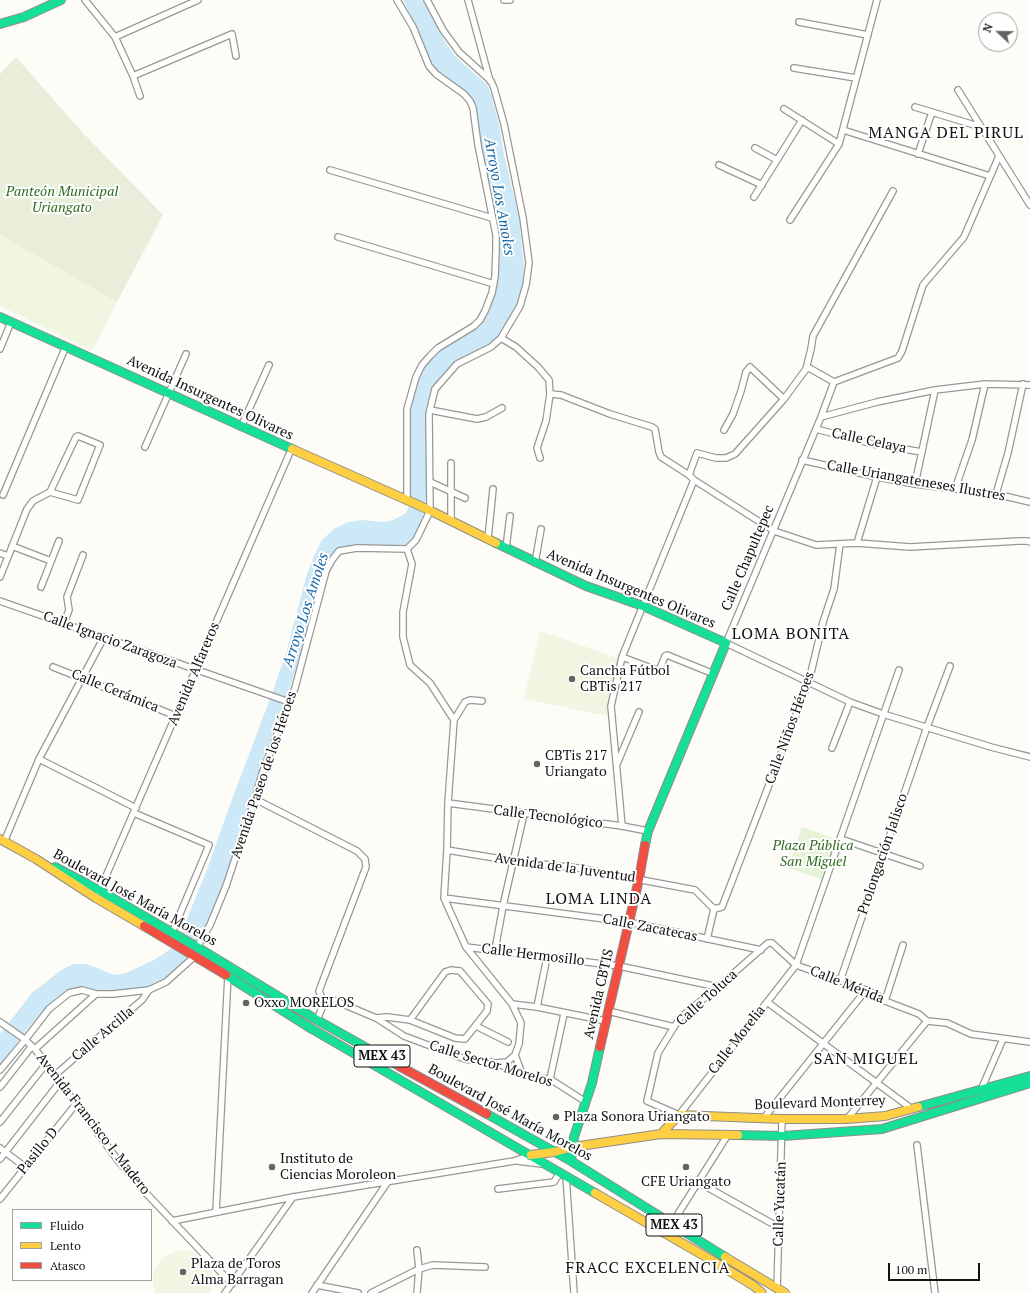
<!DOCTYPE html>
<meta charset="utf-8">
<style>
body{margin:0}
#map{position:relative;width:1030px;height:1293px;overflow:hidden;background:#fdfcf7;font-family:"PT Serif",serif}
canvas{display:block}
.legend{position:absolute;left:12px;top:1209px;width:140px;height:72px;box-sizing:border-box;background:#fff;border:1px solid #a0a0a0;margin:0;padding:5px 7px;list-style:none;font-size:12px;color:#111}
.legend li{display:flex;align-items:center;gap:8px;height:20px}
.legend b{width:20px;border:1px solid #a0a0a0}
.north{position:absolute;left:978px;top:12px;width:40px;height:40px;box-sizing:border-box;background:#fff;border:1px solid #a0a0a0;border-radius:50%;rotate:292deg;font-size:11px;font-weight:700;line-height:16px;text-align:center;color:#111}
.north::after{content:'';display:block;margin:auto;width:14px;height:18px;background:#646362;clip-path:polygon(50% 0,100% 100%,50% 72%,0 100%)}
.scale{position:absolute;left:888px;top:1263px;width:92px;height:18px;box-sizing:border-box;border:2px solid #111;border-top:0;padding-left:5px;font-size:12px;line-height:14px;white-space:nowrap;color:#111;-webkit-text-stroke:3px #fff;paint-order:stroke}
</style>
<div id="map">
<canvas width="1030" height="1293"></canvas>
<ul class="legend">
<li><b style="height:5px;background:#16e098"></b>Fluido</li>
<li><b style="height:5px;background:#ffcf43"></b>Lento</li>
<li><b style="height:5px;background:#f24e42"></b>Atasco</li>
</ul>
<div class="north">N</div>
<div class="scale">100 m</div>
</div>
<script>
const ctx = document.querySelector('canvas').getContext('2d');
ctx.lineJoin = 'round';
function fill(path, color) {
  ctx.fillStyle = color;
  ctx.fill(path, 'evenodd');
}
function poly(rows) {
  const path = new Path2D();
  for (const r of rows) {
    path.moveTo(r[0], r[1]);
    for (let i = 2; i < r.length; i += 2) path.lineTo(r[i], r[i + 1]);
  }
  return path;
}
function trace(path, color, width, dash) {
  ctx.strokeStyle = color;
  ctx.lineWidth = width;
  ctx.lineCap = dash ? 'butt' : 'round';
  ctx.setLineDash(dash || []);
  ctx.stroke(path);
}
function drawText(font, color, halo, rows, align = 'center') {
  ctx.font = font + ' "PT Serif",serif';
  ctx.lineWidth = 4;
  ctx.setLineDash([]);
  ctx.textBaseline = 'middle';
  ctx.strokeStyle = halo;
  ctx.fillStyle = color;
  for (const [text, x, y, turn = 0] of rows) {
    ctx.save();
    ctx.translate(x, y);
    ctx.rotate((+turn || 0) * Math.PI / 180);
    ctx.textAlign = isNaN(turn) ? turn : align;
    if (halo) ctx.strokeText(text, 0, 0);
    ctx.fillText(text, 0, 0);
    ctx.restore();
  }
}
fill(poly([
 [802,827,838,840,824,880,788,868]
]), '#e7f3d7');
fill(poly([
 [16,57,82,132,163,215,117,302,0,235,0,74]
]), '#e9eedb');
fill(poly([
 [0,235,117,302,92,351,0,306],
 [540,631,621,659,607,716,524,699],
 [184,1250,195,1253,203,1258,209,1266,213,1276,213,1282,210,1293,156,1293,153,1286,153,1275,159,1263,164,1257,174,1252]
]), '#f0f6e1');
fill(poly([
 [403,0,422,0,446,43,455,56,487,85,491,94,499,124,504,155,519,218,524,266,522,290,520,303,499,336,492,342,457,361,430,401,428,481,422,523,415,538,405,546,357,546,338,548,330,557,311,614,302,650,275,734,260,772,216,908,181,968,166,981,146,989,96,993,82,989,47,1007,28,1028,0,1065,0,1034,32,993,60,971,73,964,86,964,98,968,108,973,117,975,126,973,154,960,174,947,180,936,208,867,227,813,274,688,286,653,307,574,314,556,322,540,334,529,348,522,362,520,384,522,393,520,406,513,411,502,410,409,420,374,430,360,440,351,474,329,482,322,488,314,496,291,498,277,499,247,496,215,478,134,474,104,442,77,432,66,423,47,417,27]
]), '#cde8f7');
const street = poly([
 [85,0,115,37,133,76,140,96],
 [397,0,413,27,429,66,436,74,464,94,470,101,473,108,478,145,496,235,496,251,495,276,492,293,485,311,480,320,474,326,438,348,430,356,422,365,416,377,407,409,407,500],
 [468,0,490,81],
 [504,0,510,0],
 [799,22,868,35],
 [115,37,198,0],
 [794,68,856,78],
 [133,76,232,34,236,56],
 [958,90,1030,205],
 [915,107,981,127],
 [784,109,839,144],
 [843,130,990,176],
 [755,148,777,160],
 [918,154,932,112],
 [719,165,762,185],
 [330,170,492,218],
 [754,197,802,120],
 [790,220,839,144,877,0],
 [338,237,494,284],
 [501,338,516,347,538,367,549,380,550,394,546,421,537,448,540,458],
 [0,349,11,322],
 [806,369,809,368,834,382],
 [834,382,821,417,726,643,850,702,883,714,991,747,1030,757],
 [834,382,898,358,902,351,923,285,964,237,999,156],
 [550,394,561,395,610,414,652,427,655,429,659,452,661,457,689,475,694,480,774,531,816,545,857,543,910,547,1019,541,1028,541,1030,542],
 [430,410,477,419,486,417,502,408],
 [821,417,877,402,935,390,985,384,1030,385],
 [241,427,269,365],
 [816,429,873,444,922,452],
 [724,430,733,414,741,391,746,372,750,367,784,399],
 [145,447,186,354],
 [802,460,877,477,915,484,996,494,1030,502],
 [451,463,451,521],
 [689,475,697,453,716,458,726,458,735,454,784,399,806,369,811,349,813,336,893,191],
 [430,482,465,498],
 [915,484,935,390],
 [955,489,972,440,985,384],
 [996,494,1008,453,1023,384],
 [3,495,66,346],
 [488,539,493,489],
 [857,543,877,477],
 [12,546,51,561],
 [506,548,510,516],
 [407,549,412,564,403,612,403,637,410,665,430,683,454,720,448,803,447,850,444,898,466,947,512,1004,521,1023,519,1044,515,1055,507,1062,496,1063],
 [0,553,8,556],
 [535,563,541,529],
 [0,577,27,509,33,501,50,492,76,437,78,436,100,445,78,500,50,492],
 [41,587,59,541],
 [0,601,289,702],
 [64,623,69,610,67,597,83,555],
 [622,657,659,671,665,656,667,655,714,674],
 [53,667,176,716],
 [899,670,796,965,679,1115,647,1101,658,1053,674,1027,681,1017,718,987,768,943,772,943,796,965,866,990,877,995,885,1001,919,1014,927,1021],
 [454,720,465,702,470,700,482,701],
 [832,748,850,702],
 [39,759,136,808],
 [617,764,639,712],
 [255,799,357,851,365,859,366,867,319,991,324,1003],
 [448,803,622,826,648,831],
 [134,813,209,845,172,933],
 [622,826,611,706,622,657,694,480],
 [841,839,920,866],
 [4,842,39,759,104,637],
 [447,850,513,861,578,868,695,890,714,909],
 [99,892,291,450],
 [444,898,628,922,761,950],
 [714,909,722,907,809,681,823,622,834,589,840,544],
 [707,939,714,909],
 [197,947,210,925,226,886,255,799,262,774,295,688,326,571,332,560,339,551,357,548,407,549,416,540,430,511,429,414,435,389,457,364,491,347,501,338,520,306,526,285,529,263,523,218,504,124,494,88,491,81,459,52,443,30,427,0],
 [466,947,619,966,718,987],
 [495,950,503,906,524,814],
 [840,981,927,727,950,666],
 [885,1001,903,945],
 [767,1002,912,1109],
 [512,1004,537,1007,606,1021],
 [537,1007,547,957],
 [608,1011,674,1027],
 [376,1018,387,1017,410,1020,455,1038,465,1039,487,1011,488,1004,460,971,451,970,445,972,410,1020],
 [317,1020,324,1003,331,999,376,1018,404,1036,465,1059,496,1063,533,1078,550,1079,586,1102],
 [927,1021,947,1023,971,1034,1030,1042],
 [0,1022,23,1038,35,1049,120,1163,144,1191,232,1284],
 [476,1026,508,1042],
 [35,1049,96,994],
 [515,1055,522,1074],
 [0,1070,25,1040,49,1009,69,993,82,990,96,994,113,994,149,990,166,982,195,956],
 [55,1075,142,1000,149,990],
 [550,1079,564,1014],
 [0,1087,32,1046],
 [981,1090,1003,1039],
 [763,1119,866,990],
 [847,1119,927,1021],
 [0,1122,46,1064],
 [917,1145,935,1293],
 [0,1148,25,1167],
 [0,1159,60,1082],
 [517,1161,542,1164],
 [566,1176,574,1293],
 [698,1182,780,1228],
 [498,1189,554,1182,560,1172],
 [0,1199,76,1104],
 [216,1212,228,975],
 [172,1221,293,1197,514,1161,531,1155],
 [666,1233,727,1136],
 [317,1285,358,1293],
 [777,1289,782,1119],
 [225,1293,293,1197],
 [312,1293,389,1180],
 [371,1293,419,1269,433,1265,485,1267],
 [417,1293,419,1269,417,1250]
]);
const fast = poly([
 [0,24,24,17,61,0],
 [0,317,292,449],
 [496,543,586,586,643,606,726,643,648,831,645,845],
 [55,867,99,890,197,947,317,1020,399,1066],
 [226,975,312,1029,595,1193],
 [918,1107,1030,1076],
 [487,1114,571,1161,725,1257],
 [738,1135,783,1136,882,1129,1030,1083],
 [571,1161,574,1137,592,1083,600,1047]
]);
const slow = poly([
 [292,449,427,509,496,543],
 [0,839,36,859,96,898,144,926],
 [661,1134,679,1115,782,1119,847,1119,885,1116,918,1107],
 [531,1155,554,1152,573,1147,661,1134,738,1135],
 [595,1193,713,1261,754,1286,762,1293],
 [725,1257,785,1293]
]);
const jam = poly([
 [144,926,226,975],
 [600,1047,639,879,645,845],
 [399,1066,487,1114]
]);
trace(street, '#979795', 8);
trace(fast, '#8e8d8b', 10);
trace(slow, '#8e8d8b', 10);
trace(jam, '#8e8d8b', 10);
trace(street, '#fffffe', 5.5);
trace(fast, '#16e098', 8);
trace(slow, '#ffcf43', 8);
trace(jam, '#f24e42', 8);
for (const [x, y, r, color] of [
 [572,679,4,"#646362"],
 [537,764,4,"#646362"],
 [246,1003,4,"#646362"],
 [556,1117,4,"#646362"],
 [272,1167,4,"#646362"],
 [686,1167,4,"#646362"],
 [183,1272,4,"#646362"]
]) {
  const dot = new Path2D();
  dot.arc(x, y, r, 0, 2 * Math.PI);
  ctx.fillStyle = color;
  ctx.fill(dot);
  trace(dot, '#fff', 1.5);
}
for (const [x, y, w] of [
 [382,1056,56],
 [674,1225,56]
]) {
  const box = new Path2D();
  box.roundRect(x - w / 2, y - 11, w, 22, 3);
  ctx.fillStyle = '#fff';
  ctx.fill(box);
  trace(box, '#111', 1);
}
drawText('bold 13px', '#111', null, [
 ["MEX 43",382,1056],
 ["MEX 43",674,1225]
]);
drawText('italic 14px', '#2f6b1f', '#fff', [
 ["Panteón Municipal",62,192],
 ["Uriangato",62,208],
 ["Plaza Pública",813,846],
 ["San Miguel",813,862]
]);
drawText('14px', '#111', '#fff', [
 ["Avenida Insurgentes Olivares",210,398,25],
 ["Calle Celaya",869,441,12],
 ["Calle Uriangateneses Ilustres",916,481,10],
 ["Calle Chapultepec",748,558,-67],
 ["Avenida Insurgentes Olivares",631,589,23],
 ["Calle Ignacio Zaragoza",110,640,20],
 ["Avenida Alfareros",194,674,-67],
 ["Calle Cerámica",115,691,22],
 ["Calle Niños Héroes",790,728,-70],
 ["Avenida Paseo de los Héroes",264,775,-71],
 ["Calle Tecnológico",548,817,7],
 ["Prolongación Jalisco",883,854,-71],
 ["Avenida de la Juventud",565,868,8],
 ["Boulevard José María Morelos",135,898,29],
 ["Calle Zacatecas",650,928,11],
 ["Calle Hermosillo",533,955,7],
 ["Calle Mérida",847,985,22],
 ["Avenida CBTIS",599,994,-77],
 ["Calle Toluca",707,998,-42],
 ["Calle Arcilla",103,1034,-40],
 ["Calle Morelia",737,1040,-52],
 ["Calle Sector Morelos",491,1064,17],
 ["Boulevard Monterrey",820,1103,-2],
 ["Boulevard José María Morelos",510,1113,29],
 ["Avenida Francisco I. Madero",93,1124,52],
 ["Pasillo D",38,1151,-51],
 ["Calle Yucatán",780,1204,-88]
]);
drawText('14px', '#111', '#fff', [
 ["Cancha Fútbol",580,671],
 ["CBTis 217",580,687],
 ["CBTis 217",545,756],
 ["Uriangato",545,772],
 ["Oxxo MORELOS",254,1003],
 ["Plaza Sonora Uriangato",564,1117],
 ["Instituto de",280,1159],
 ["Ciencias Moroleon",280,1175],
 ["CFE Uriangato",686,1182,"center"],
 ["Plaza de Toros",191,1264],
 ["Alma Barragan",191,1280]
], 'left');
drawText('italic 15px', '#1768a6', '#fff', [
 ["Arroyo Los Amoles",499,197,80],
 ["Arroyo Los Amoles",306,610,-72]
]);
ctx.letterSpacing = '1px';
drawText('16px', '#111', '#fff', [
 ["MANGA DEL PIRUL",946,133],
 ["LOMA BONITA",791,634],
 ["LOMA LINDA",599,899],
 ["SAN MIGUEL",866,1059],
 ["FRACC EXCELENCIA",648,1268]
]);
ctx.letterSpacing = '0px';
</script>
